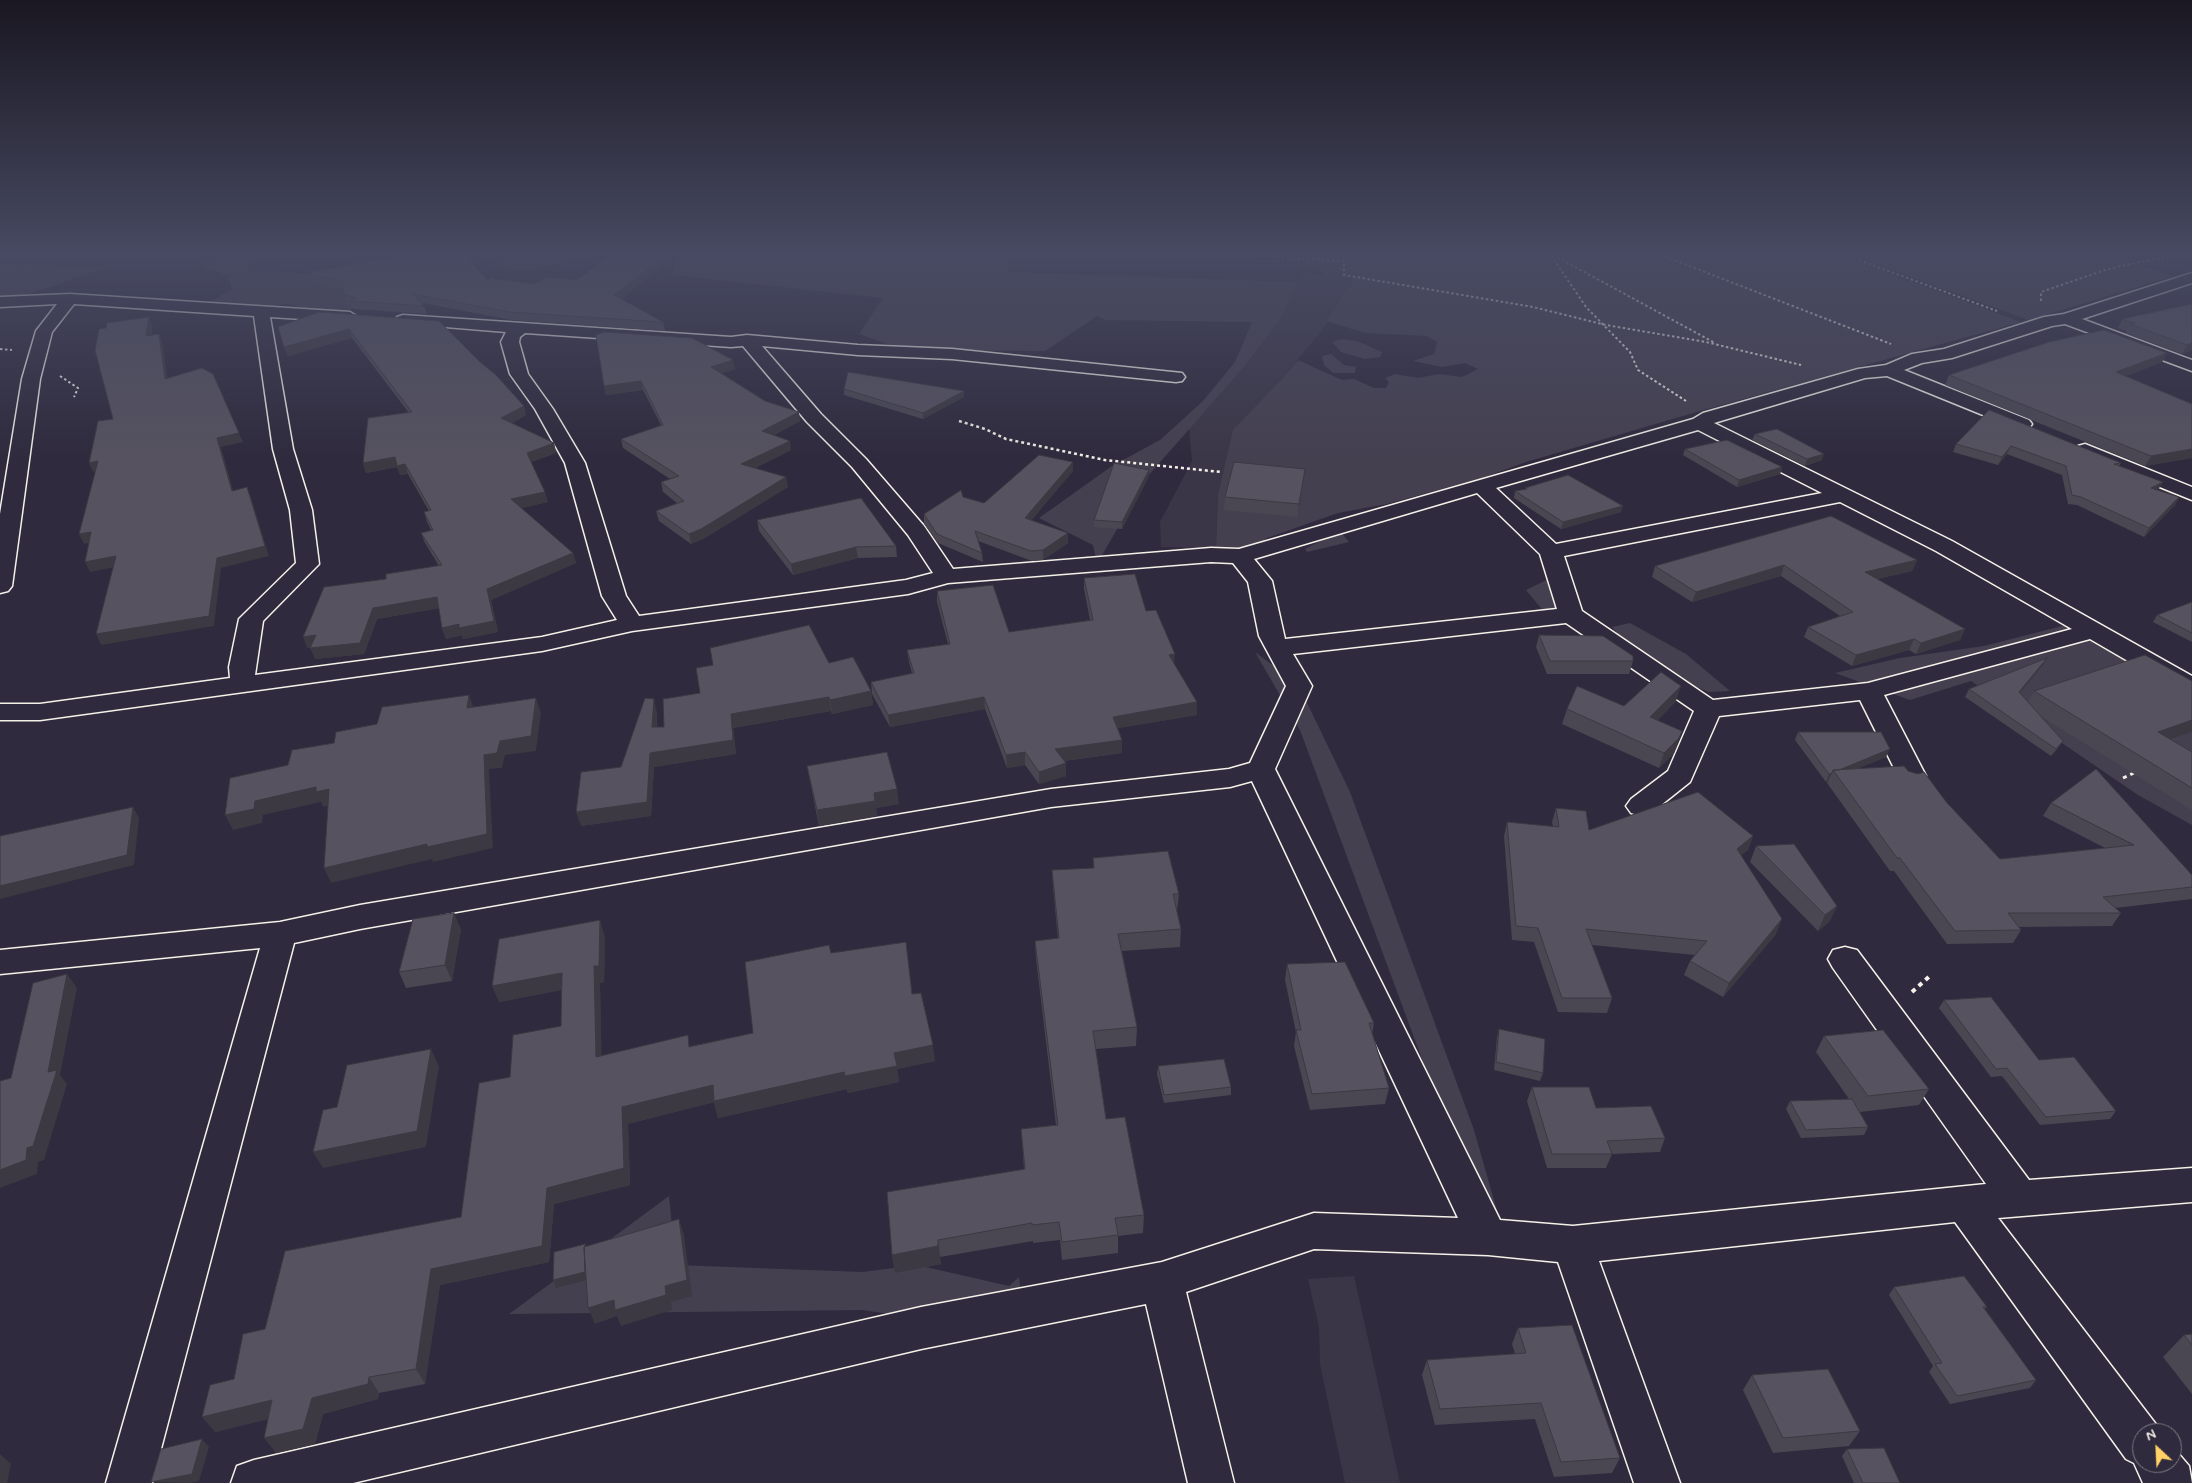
<!DOCTYPE html>
<style>
body{margin:0}
#map{position:relative;width:2192px;height:1483px;overflow:hidden;background:#2f2a3d;font-family:Mynerve,sans-serif}
canvas{display:block}
.north{position:absolute;left:2132px;top:1423px;width:50px;height:50px;box-sizing:border-box;background:#2f2a3d;border:1px solid #7e7a81;border-radius:50%;rotate:335deg;font-size:14px;font-weight:700;line-height:20px;text-align:center;color:#f4f1e8}
.north::after{content:'';display:block;margin:auto;width:18px;height:22px;background:#ffd166;clip-path:polygon(50% 0,100% 100%,50% 72%,0 100%)}
</style>
<div id="map">
<canvas width="2192" height="1483"></canvas>
<div class="north">N</div>
</div>
<script>
const ctx = document.querySelector('canvas').getContext('2d');
ctx.lineJoin = 'round';
function fill(path, color) {
  ctx.fillStyle = color;
  ctx.fill(path, 'evenodd');
}
function poly(rows) {
  const path = new Path2D();
  for (const r of rows) {
    path.moveTo(r[0], r[1]);
    for (let i = 2; i < r.length; i += 2) path.lineTo(r[i], r[i + 1]);
  }
  return path;
}
function trace(path, color, width, dash) {
  ctx.strokeStyle = color;
  ctx.lineWidth = width;
  ctx.lineCap = dash ? 'butt' : 'round';
  ctx.setLineDash(dash || []);
  ctx.stroke(path);
}
fill(poly([
 [1313,255,1331,255,1335,264,1358,273,1323,329,1279,382,1218,495,1216,548,1161,547,1160,522,1192,461,1189,428,1243,368,1280,320,1303,272,1325,276,1319,270,1286,260,1294,257,1307,261,1314,258],
 [1354,1276,1400,1483,1345,1483,1320,1364,1319,1327,1308,1279]
]), '#3b3647');
fill(poly([
 [220,255,262,255,247,265,251,271,244,273,225,275,201,265,217,260],
 [538,255,579,255,554,264,523,271,504,268,501,262,536,257],
 [679,255,1009,255,1008,272,1298,282,1280,320,1243,368,1147,477,1097,564,1093,545,1039,518,1112,466,1160,440,1203,401,1235,362,1252,322,1105,320,1097,316,1045,351,904,350,859,334,883,298,671,275],
 [1331,255,1840,255,2021,322,1700,411,1526,462,1485,477,1387,504,1338,513,1267,538,1249,552,1216,548,1218,495,1233,430,1279,382,1298,360,1342,380,1354,379,1374,388,1386,388,1389,382,1385,378,1395,374,1418,378,1439,374,1462,377,1478,369,1465,363,1442,367,1413,361,1434,354,1437,342,1427,336,1365,333,1327,321,1358,273,1344,274,1335,264],
 [1850,255,2104,255,2173,276,2029,320],
 [0,265,108,267,0,304],
 [253,271,350,275,371,299,341,314,321,312,287,304,257,308,211,302,232,289,228,276],
 [1341,339,1357,341,1382,352,1380,357,1365,359,1341,352,1332,342],
 [1331,354,1344,365,1356,367,1355,373,1333,373,1324,365,1322,356],
 [1340,531,1349,542,1307,552,1305,549],
 [1557,575,1577,614,1549,618,1526,590],
 [1630,623,1686,654,1730,691,1709,692,1666,676,1632,652,1612,627],
 [2070,624,2192,690,2192,825,2138,795,1971,681,1910,700,1835,673,1900,658,1984,646],
 [1255,652,1298,684,1350,792,1474,1130,1506,1242,1481,1218,1300,730],
 [669,1196,676,1265,862,1272,917,1265,1009,1286,1019,1277,1022,1304,918,1318,862,1310,509,1314]
]), '#454050');
const minor = poly([
 [2192,273,2192,283,2082,319,2192,360,2192,371,2065,324,2052,326,1952,358,1922,363,1904,370,2029,420,2032,424,2029,428,2015,428,1887,376,1865,378,1714,423,1952,541,2192,676,2192,695,2183,693,2090,639,1884,695,1926,776,1922,782,1912,785,1902,782,1898,776,1860,700,1719,716,1690,782,1651,813,1641,816,1631,813,1626,806,1631,799,1668,771,1694,711,1566,623,1293,654,1312,686,1275,769,1500,1220,1573,1226,1986,1184,1833,968,1828,959,1833,950,1845,947,1857,950,2029,1180,2192,1168,2192,1202,1998,1218,2158,1427,2161,1433,2142,1433,2142,1463,2172,1463,2172,1446,2189,1466,2192,1483,2143,1483,2134,1463,2126,1459,1955,1222,1599,1261,1680,1483,1634,1483,1558,1262,1488,1255,1314,1249,1186,1292,1234,1483,1188,1483,1146,1304,921,1349,353,1483,231,1483,237,1466,254,1460,921,1307,1162,1262,1314,1213,1458,1218,1252,781,1230,787,1051,807,360,929,294,943,152,1483,106,1483,260,948,0,974,0,950,280,922,360,905,1051,789,1229,769,1250,763,1286,686,1259,636,1248,582,1233,563,1211,562,948,583,908,594,632,631,542,651,40,720,0,720,0,704,40,704,230,678,229,667,239,619,296,563,290,510,273,449,254,316,74,304,52,332,40,379,12,586,8,591,0,593,0,514,22,379,36,331,57,304,0,307,0,297,70,294,350,312,358,317,350,322,270,317,293,449,312,510,319,564,263,621,255,675,542,637,617,620,602,596,565,463,535,409,510,374,501,342,506,332,397,323,395,320,397,317,403,315,731,337,747,335,858,345,952,349,1182,373,1185,377,1182,381,1176,382,952,359,858,355,762,346,821,414,866,459,924,526,953,569,1211,548,1239,549,1693,419,1703,413,1858,369,1886,365,1912,354,1944,349,2044,317,2064,314,2192,273],
 [525,333,731,347,743,346,807,422,852,467,908,535,933,573,906,580,639,616,626,596,585,463,553,409,528,374,519,342,520,337,525,333],
 [1698,430,1822,493,1556,544,1496,488,1698,430],
 [1477,493,1540,554,1557,609,1285,639,1272,581,1254,559,1477,493],
 [1840,502,1936,551,2072,629,1868,683,1713,700,1582,611,1564,556,1840,502],
 [2085,444,2192,487,2192,500,2078,454,2075,450,2078,446,2085,444]
]);
trace(minor, '#f4f1e8', 3);
trace(poly([
 [1242,255,1344,261,1344,275,1533,307,1606,325,1706,342,1801,365],
 [1551,255,1586,307,1630,352,1638,370,1686,401],
 [1553,255,1715,343],
 [1661,255,1891,344],
 [1845,255,1997,311],
 [2041,301,2041,292,2108,269,2154,259,2176,257],
 [0,349,12,350],
 [60,376,78,388,74,397]
]), '#f4f1e8', 2, [2.5, 2.5]);
trace(poly([
 [959,421,985,429,1006,439,1105,460,1221,472]
]), '#f4f1e8', 2.5, [3, 3]);
trace(poly([
 [2123,778,2136,772]
]), '#f4f1e8', 3, [4, 4]);
trace(poly([
 [1912,992,1932,974]
]), '#f4f1e8', 4, [4.5, 4.5]);
fill(minor, '#2f2a3d');
fill(poly([
 [611,255,670,255,670,260,621,299,663,322,665,331,512,320,422,303,424,306,427,314,353,309,352,305,347,304,344,295,344,289,314,283,311,275,488,281,534,284,577,280],
 [2192,304,2192,350,2182,354,2126,333,2127,331,2118,328,2122,319],
 [319,312,480,362,524,406,526,415,512,423,554,443,556,453,531,462,548,502,521,508,573,553,576,563,491,600,498,632,463,639,462,635,446,639,442,628,439,608,377,619,364,654,315,659,311,648,307,648,386,579,439,566,425,543,421,533,431,530,427,522,424,512,429,511,408,474,400,475,397,467,366,473,363,463,409,413,352,338,288,356,284,347],
 [2167,353,2162,362,2125,376,2192,404,2192,458,2145,466,1945,385,1949,375],
 [735,369,721,373,765,401,800,421,774,435,791,450,755,468,786,477,788,487,703,539,691,544,659,521,656,511,677,503,663,492,661,482,670,479,623,448,621,439,661,425,643,390,606,395,604,386],
 [844,389,964,391,964,397,923,419,844,395],
 [1989,410,2121,463,2119,466,2158,490,2179,497,2175,505,2144,537,2077,505,2068,504,2062,475,2007,454,1998,465,1953,452,1956,444],
 [1755,434,1822,460,1805,466,1752,440],
 [1685,449,1782,467,1780,474,1737,487,1683,455],
 [1305,469,1298,517,1224,510,1225,497],
 [1073,471,1031,520,1068,543,1043,560,1032,561,978,541,982,553,983,562,938,543,924,524,924,514,963,497,984,503],
 [1149,476,1122,529,1094,527,1094,520],
 [1525,488,1621,512,1561,529,1514,498,1515,491,1525,490],
 [757,520,896,546,897,557,858,558,793,575,759,531],
 [1917,560,1912,571,1877,579,1965,629,1960,640,1916,654,1909,650,1852,666,1804,637,1808,627,1840,616,1781,576,1692,602,1652,577,1655,566],
 [1084,578,1146,611,1174,664,1197,715,1118,728,1122,740,1122,753,1064,761,1066,763,1066,776,1039,784,1025,765,1007,768,985,709,890,727,872,694,871,682,912,673,909,662,907,650,948,644,937,602,937,591,1009,632,1090,620,1084,589],
 [2192,602,2192,642,2153,622,2157,615],
 [1539,635,1633,661,1629,674,1547,674,1536,647],
 [829,663,871,691,873,705,832,714,831,711,733,728,736,754,654,767,651,816,581,826,657,713,657,727,664,727,700,693,713,665],
 [2043,665,2020,693,2028,702,2034,691,2192,681,2192,732,2171,740,2192,752,2192,810,2039,715,2063,741,2058,748,2051,756,1965,697,1969,689],
 [1676,701,1657,721,1677,746,1674,753,1659,768,1562,724,1567,709,1624,706],
 [1798,732,1886,757,1856,769,1908,771,1947,803,2000,859,2105,848,2043,816,2051,803,2192,875,2192,899,2115,908,2121,913,2112,926,2019,927,2021,930,2013,943,1947,944,1894,871,1890,871,1827,783,1828,781,1826,782,1795,740],
 [807,766,899,804,876,808,877,816,819,826],
 [1556,808,1589,830,1753,836,1748,850,1741,855,1776,934,1723,997,1684,975,1690,961,1695,955,1592,945,1612,998,1607,1013,1558,1012,1534,942,1512,940,1504,836,1507,822,1553,827,1552,822],
 [1756,846,1837,906,1829,922,1818,931,1750,862],
 [1093,858,1179,894,1177,911,1181,929,1180,947,1122,951,1137,1027,1136,1046,1096,1049,1106,1119,1144,1215,1143,1233,1118,1236,1118,1253,1062,1260,1060,1240,1033,1243,1033,1241,940,1257,941,1264,895,1273,892,1255,1024,1169,1021,1129,1056,1125,1036,959,1035,941,1058,939,1053,888,1052,870,1093,868],
 [461,929,452,981,406,988,399,972],
 [605,937,604,982,600,983,601,1056,691,1046,753,1033,831,953,912,994,935,1061,897,1069,899,1082,848,1093,847,1089,718,1118,714,1102,628,1124,630,1185,554,1204,549,1262,440,1285,425,1384,379,1393,378,1399,323,1414,315,1444,276,1453,268,1419,215,1432,234,1379,265,1329,461,1217,510,1077,561,1026,561,990,499,1002],
 [1287,964,1374,1023,1372,1035,1389,1088,1385,1104,1310,1110,1294,1046,1296,1032,1285,980],
 [1944,1000,2039,1060,2116,1111,2110,1119,2040,1125,2002,1076,1991,1077,1939,1008],
 [1499,1029,1543,1073,1540,1081,1494,1070,1497,1037],
 [1824,1036,1929,1089,1919,1105,1860,1112,1868,1127,1864,1135,1801,1138,1786,1109,1790,1101,1849,1099,1816,1052],
 [1158,1066,1231,1087,1231,1095,1164,1103,1157,1074],
 [1532,1087,1596,1108,1665,1138,1660,1152,1612,1154,1606,1168,1547,1168,1527,1101],
 [1894,1287,1987,1307,1985,1309,2036,1380,2030,1388,1950,1404,1929,1372,1933,1366,1889,1295],
 [1518,1328,1620,1458,1612,1473,1554,1477,1535,1419,1435,1425,1422,1375,1427,1360,1515,1354,1512,1344],
 [2192,1334,2192,1394,2163,1357,2184,1335],
 [1752,1375,1860,1431,1849,1446,1773,1453,1743,1390],
 [1847,1449,1900,1483,1854,1483,1842,1456]
]), '#4a4752');
fill(poly([
 [665,255,670,255,670,260,616,304,614,295],
 [149,317,153,326,150,344,146,336],
 [349,329,352,338,288,356,284,347],
 [159,334,162,342,169,388,165,379],
 [2192,343,2192,350,2182,354,2187,345],
 [2167,353,2162,362,2111,382,2116,372],
 [733,360,735,369,712,376,711,367],
 [641,381,643,390,606,395,604,386],
 [964,391,964,397,923,419,923,413],
 [524,406,526,415,504,427,501,418],
 [799,412,800,421,763,440,762,431],
 [239,433,243,442,221,447,236,500,232,491,217,438],
 [790,441,791,450,743,474,741,464],
 [554,443,556,453,530,463,527,453],
 [2011,446,2007,454,1998,465,2002,457],
 [2192,449,2192,458,2145,466,2151,456],
 [1824,454,1822,460,1805,466,1807,459],
 [395,457,405,464,408,474,400,475,397,467,366,473,363,463],
 [98,461,102,471,93,472,89,463],
 [1073,462,1073,471,1026,527,1025,518],
 [1782,467,1780,474,1737,487,1739,480],
 [1305,469,1303,482,1298,517,1299,504],
 [1149,470,1149,476,1122,529,1122,522],
 [786,477,788,487,703,539,691,544,689,534],
 [2163,482,2158,490,2151,488],
 [247,487,251,497,269,556,221,568,214,626,101,645,96,634,217,558],
 [545,492,548,502,514,510,511,499],
 [2179,497,2175,505,2144,537,2149,528],
 [1623,506,1621,512,1561,529,1563,522],
 [91,532,96,541,84,544,79,534],
 [1068,533,1068,543,1043,560,1043,550],
 [856,547,858,558,793,575,791,564],
 [573,553,576,563,491,600,498,632,463,639,462,635,446,639,442,628,487,589],
 [116,556,121,566,90,572,85,562],
 [1917,560,1912,571,1861,582,1865,572],
 [1784,565,1781,576,1692,602,1696,592],
 [437,597,441,608,377,619,364,654,315,659,310,648,373,608],
 [1965,629,1960,640,1916,654,1921,643],
 [316,635,320,647,307,648,303,637],
 [1914,639,1909,650,1852,666,1856,655],
 [1175,654,1174,666,1169,655],
 [2047,658,2043,665,2015,699,2019,692],
 [1681,686,1676,701,1645,733,1650,717],
 [871,691,873,705,832,714,830,700],
 [469,695,474,709,467,708],
 [829,697,831,711,733,728,736,754,654,767,651,816,581,826,576,812,650,753,731,714],
 [984,697,985,709,890,727,888,715],
 [536,698,541,713,536,751,505,755,502,768,489,769,493,848,433,862,432,859,331,883,324,868,484,755,500,741],
 [654,699,657,713,656,741,652,727],
 [1197,702,1197,715,1113,729,1113,717],
 [2192,720,2192,732,2149,747,2158,732],
 [1682,731,1674,753,1659,768,1664,753],
 [1122,740,1122,753,1055,762,1055,749],
 [1890,749,1886,757,1838,777,1834,772],
 [1025,752,1025,765,1007,768,1006,755],
 [1066,763,1066,776,1039,784,1039,772],
 [1832,773,1828,781,1826,782,1829,774],
 [316,787,329,789,335,804,323,807,321,802,263,815,262,823,233,830,225,815,255,801],
 [897,789,899,804,876,808,877,816,819,826,817,810,874,793],
 [133,807,139,818,134,865,0,899,0,886],
 [1753,836,1748,850,1731,863,1737,849],
 [1837,906,1829,922,1818,931,1825,915],
 [454,913,461,929,452,981,445,965],
 [1782,919,1776,934,1723,997,1729,983],
 [600,920,605,937,604,982,600,983,602,1073,596,1057,594,966],
 [562,973,567,989,499,1002,492,986],
 [67,974,77,988,60,1075,67,1084,44,1160,38,1162,37,1174,0,1188,0,1170,27,1148,48,1072],
 [933,1045,935,1061,897,1069,899,1082,848,1093,847,1089,718,1118,714,1102,628,1124,630,1185,554,1204,549,1262,440,1285,425,1384,416,1369,431,1269,622,1107,713,1085,894,1053],
 [431,1049,439,1066,426,1147,323,1168,313,1152],
 [679,1219,684,1235,692,1296,671,1302,672,1310,621,1326,617,1316,595,1324,588,1308,614,1300,665,1286],
 [938,1240,941,1264,895,1273,892,1255],
 [585,1244,589,1252,588,1280,556,1288,553,1280],
 [369,1377,379,1393,378,1399,323,1414,315,1444,276,1453,264,1438,312,1398],
 [272,1400,284,1415,215,1432,202,1417],
 [202,1439,209,1447,199,1481,190,1483,151,1482],
 [0,1454,11,1464,7,1483,0,1483]
]), '#3c3942');
const building = poly([
 [409,255,466,255,488,281,490,278,534,284,547,277,577,280,611,255,665,255,614,295,663,322,509,312,413,294,424,306,350,301,357,298,344,295,343,281,311,275,311,272,409,255],
 [2192,304,2192,343,2187,345,2130,324,2135,323,2122,319,2192,304],
 [319,312,439,321,480,362,496,375,524,406,501,418,554,443,527,453,545,492,511,499,573,553,487,589,494,621,459,628,459,624,442,628,437,597,373,608,360,643,310,648,316,635,303,637,324,587,386,579,386,574,442,565,421,533,433,530,424,512,431,510,405,464,397,466,395,457,363,463,368,418,412,412,349,329,284,347,278,327,319,312],
 [149,317,146,336,159,334,165,379,202,368,213,374,239,433,217,438,232,491,247,487,265,546,217,558,209,616,96,634,116,556,85,562,91,532,79,534,98,461,89,463,98,421,113,419,95,350,99,329,106,328,107,323,149,317],
 [2104,330,2167,353,2116,372,2192,404,2192,449,2151,456,1949,375,2049,342,2104,330],
 [604,332,692,338,733,360,711,367,765,401,799,412,762,431,790,441,741,464,786,477,701,529,689,534,656,511,684,501,661,482,679,476,621,439,663,425,641,381,604,386,596,335,604,332],
 [848,372,964,391,923,413,844,389,848,372],
 [1989,410,2121,463,2114,464,2163,482,2151,488,2179,497,2149,528,2081,497,2072,495,2066,466,2011,446,2002,457,1956,444,1989,410],
 [1777,429,1824,454,1807,459,1755,434,1777,429],
 [1727,440,1782,467,1739,480,1685,449,1727,440],
 [1039,455,1073,462,1025,518,1068,533,1043,550,1031,551,975,531,982,553,937,534,924,514,961,490,963,497,984,503,1039,455],
 [1234,462,1305,469,1299,504,1225,497,1234,462],
 [1114,463,1149,470,1122,522,1094,520,1114,463],
 [1568,475,1623,506,1563,522,1515,491,1527,489,1525,488,1568,475],
 [861,498,896,546,856,547,791,564,757,520,861,498],
 [1831,516,1917,560,1865,572,1965,629,1921,643,1914,639,1856,655,1808,627,1853,612,1784,565,1696,592,1655,566,1831,516],
 [1135,574,1146,611,1156,610,1175,654,1169,655,1197,702,1113,717,1122,740,1055,749,1066,763,1039,772,1025,752,1006,755,984,697,888,715,871,682,914,673,907,650,950,644,937,591,993,585,1009,632,1093,620,1084,578,1135,574],
 [2192,602,2192,633,2157,615,2192,602],
 [809,625,829,663,853,657,871,691,830,700,829,697,731,714,733,740,650,753,647,802,576,812,581,772,621,767,645,698,654,699,652,727,664,727,663,699,700,693,696,668,713,665,710,648,809,625],
 [1539,635,1603,636,1633,656,1633,661,1550,661,1539,635],
 [2145,655,2192,681,2192,720,2158,732,2192,752,2192,788,2034,691,2145,655],
 [2047,658,2019,692,2063,741,2056,749,1969,689,2047,658],
 [1661,672,1681,686,1650,717,1682,731,1679,738,1664,753,1567,709,1577,686,1624,706,1661,672],
 [469,695,467,708,536,698,531,736,500,741,497,753,484,755,487,834,427,847,427,844,324,868,329,789,316,792,316,787,255,801,254,809,225,815,230,778,288,765,292,750,334,743,336,732,377,724,382,707,469,695],
 [1798,732,1881,732,1890,749,1839,770,1833,770,1832,773,1829,774,1798,732],
 [887,752,897,789,874,793,875,801,817,810,807,766,887,752],
 [1904,766,1908,771,1918,774,1924,772,1947,803,2000,859,2134,845,2051,803,2096,769,2192,875,2192,887,2103,897,2121,913,2008,913,2021,930,1955,931,1900,858,1897,858,1833,770,1904,766],
 [1698,792,1753,836,1737,849,1782,919,1729,983,1690,961,1707,941,1586,929,1612,998,1562,998,1538,928,1516,926,1507,822,1559,827,1556,808,1586,811,1589,830,1698,792],
 [133,807,127,855,0,886,0,836,133,807],
 [1794,844,1837,906,1825,915,1756,846,1794,844],
 [1168,851,1179,894,1173,894,1181,929,1118,934,1137,1027,1093,1031,1106,1119,1125,1117,1144,1215,1115,1218,1118,1235,1062,1242,1059,1222,1032,1225,1032,1223,938,1240,938,1246,892,1255,887,1192,1025,1169,1021,1129,1058,1125,1035,941,1059,938,1052,870,1094,868,1093,858,1168,851],
 [454,913,445,965,399,972,413,919,454,913],
 [600,920,599,966,594,966,596,1057,688,1035,689,1047,753,1033,745,962,829,945,831,953,906,942,912,994,921,993,933,1045,894,1053,897,1066,845,1076,844,1072,714,1101,713,1085,622,1107,624,1168,547,1188,542,1246,431,1269,416,1369,369,1377,368,1384,312,1398,303,1429,264,1438,272,1400,202,1417,210,1385,234,1379,243,1334,265,1329,285,1251,461,1217,479,1083,510,1077,513,1035,561,1026,562,973,492,986,499,939,600,920],
 [1345,962,1374,1023,1369,1023,1389,1088,1312,1094,1296,1030,1301,1030,1287,964,1345,962],
 [67,974,48,1072,57,1070,33,1146,27,1148,26,1160,0,1170,0,1081,11,1078,33,983,67,974],
 [1991,997,2039,1060,2074,1057,2116,1111,2046,1117,2007,1068,1996,1069,1944,1000,1991,997],
 [1499,1029,1545,1039,1543,1073,1496,1062,1499,1029],
 [1883,1030,1929,1089,1868,1096,1824,1036,1883,1030],
 [431,1049,417,1131,313,1152,323,1110,337,1107,347,1065,431,1049],
 [1224,1059,1231,1087,1164,1095,1158,1066,1224,1059],
 [1532,1087,1589,1087,1596,1108,1651,1106,1665,1138,1607,1141,1612,1154,1552,1154,1532,1087],
 [1852,1099,1868,1127,1806,1130,1790,1101,1852,1099],
 [679,1219,687,1280,665,1286,666,1295,615,1310,614,1300,588,1308,584,1247,679,1219],
 [585,1244,585,1246,584,1247,585,1272,553,1280,554,1252,585,1244],
 [1964,1276,1987,1307,1983,1307,2036,1380,1957,1396,1935,1364,1942,1363,1894,1287,1964,1276],
 [1572,1325,1620,1458,1561,1462,1541,1403,1440,1409,1427,1360,1526,1353,1518,1328,1572,1325],
 [2192,1334,2192,1345,2184,1335,2192,1334],
 [1828,1369,1860,1431,1783,1438,1752,1375,1828,1369],
 [202,1439,192,1474,151,1482,161,1449,202,1439],
 [1884,1448,1900,1483,1863,1483,1847,1449,1884,1448]
]);
fill(building, '#56525f');
trace(building, '#3c3942', 1);
const sky = ctx.createLinearGradient(0, 0, 0, 463);
sky.addColorStop(0, '#1a1722');
sky.addColorStop(0.55, '#474a62');
sky.addColorStop(1, '#474a6200');
ctx.fillStyle = sky;
ctx.fillRect(0, 0, 2192, 463);
</script>
